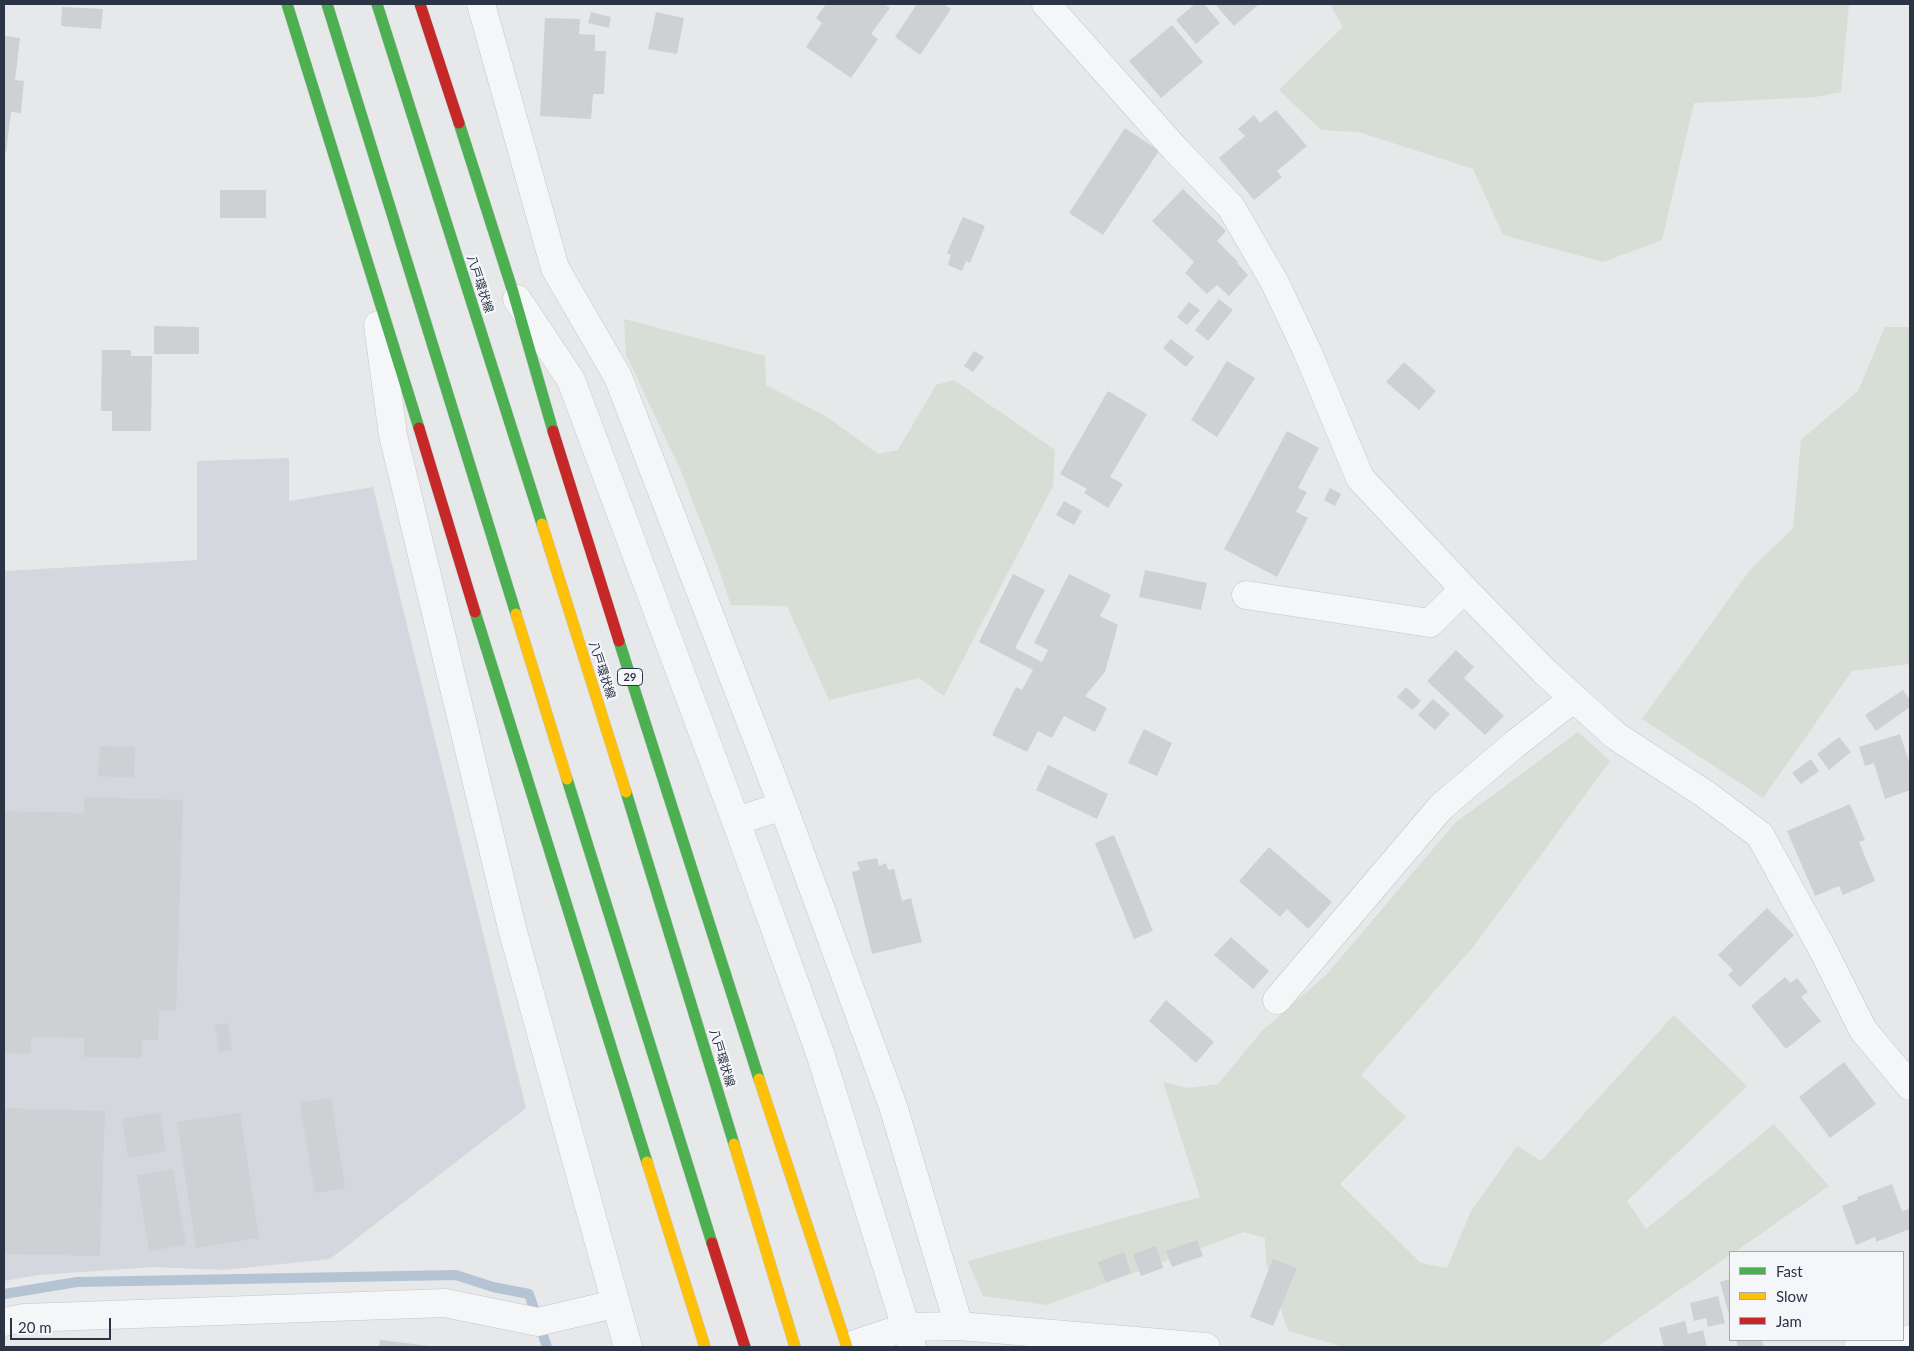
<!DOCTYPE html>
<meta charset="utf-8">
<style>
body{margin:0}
#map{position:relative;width:1914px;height:1351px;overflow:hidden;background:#e6e8ea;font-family:Lato,sans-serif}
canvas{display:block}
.frame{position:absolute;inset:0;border:5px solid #2b3445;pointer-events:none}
.legend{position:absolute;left:1729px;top:1251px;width:175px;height:90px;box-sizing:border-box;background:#f4f6f9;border:1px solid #a4a8b1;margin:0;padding:6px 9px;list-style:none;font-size:15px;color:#2b3445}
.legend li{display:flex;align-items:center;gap:10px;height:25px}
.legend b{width:25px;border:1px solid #a4a8b1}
.scale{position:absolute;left:10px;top:1318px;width:101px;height:22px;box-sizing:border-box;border:2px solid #2b3445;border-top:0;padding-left:6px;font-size:15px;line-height:18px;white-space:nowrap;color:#2b3445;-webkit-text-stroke:4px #f4f6f9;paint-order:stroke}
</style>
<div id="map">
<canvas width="1914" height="1351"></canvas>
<div class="frame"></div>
<ul class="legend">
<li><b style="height:6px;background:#4caf50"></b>Fast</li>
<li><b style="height:6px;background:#ffc107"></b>Slow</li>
<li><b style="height:6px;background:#c62828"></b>Jam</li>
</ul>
<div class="scale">20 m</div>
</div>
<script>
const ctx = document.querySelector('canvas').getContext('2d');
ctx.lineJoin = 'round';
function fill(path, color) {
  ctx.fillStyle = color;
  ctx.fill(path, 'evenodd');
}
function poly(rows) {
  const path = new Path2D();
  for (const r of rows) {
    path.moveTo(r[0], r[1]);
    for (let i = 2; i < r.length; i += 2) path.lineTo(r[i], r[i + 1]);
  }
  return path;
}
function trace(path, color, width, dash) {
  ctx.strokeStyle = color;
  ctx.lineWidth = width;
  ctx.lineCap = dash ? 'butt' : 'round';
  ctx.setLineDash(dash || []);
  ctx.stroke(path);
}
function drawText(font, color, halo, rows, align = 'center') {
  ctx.font = font + ' Lato,"Noto Sans JP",sans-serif';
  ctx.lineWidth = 4.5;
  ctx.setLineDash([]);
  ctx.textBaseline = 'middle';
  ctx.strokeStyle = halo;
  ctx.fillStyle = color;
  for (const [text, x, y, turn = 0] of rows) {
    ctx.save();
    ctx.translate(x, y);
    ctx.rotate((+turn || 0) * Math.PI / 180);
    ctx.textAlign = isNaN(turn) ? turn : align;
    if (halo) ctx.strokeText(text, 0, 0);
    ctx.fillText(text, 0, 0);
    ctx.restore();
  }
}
fill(poly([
 [289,458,289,501,373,487,526,1108,330,1259,224,1270,153,1267,39,1275,4,1281,4,571,197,560,197,461]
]), '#d4d7dd');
fill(poly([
 [1330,4,1849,4,1841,92,1816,97,1694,103,1662,240,1603,262,1503,235,1473,169,1359,132,1321,130,1279,90,1343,27],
 [624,319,765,356,766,385,827,417,878,454,898,450,936,385,954,380,1055,450,1053,486,944,696,919,678,829,700,787,606,731,605,719,569,681,471,626,355],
 [1885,327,1910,327,1910,664,1852,671,1763,798,1642,719,1750,570,1793,528,1801,440,1858,391],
 [1578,732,1610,761,1474,946,1361,1075,1406,1117,1340,1184,1421,1263,1447,1268,1471,1211,1517,1146,1541,1161,1674,1015,1747,1086,1627,1201,1646,1229,1774,1124,1829,1186,1735,1252,1730,1252,1730,1255,1597,1347,1344,1347,1288,1331,1266,1263,1265,1238,1244,1232,1047,1305,983,1296,968,1261,1200,1197,1163,1082,1188,1088,1218,1084,1262,1031,1327,974,1455,823]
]), '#d6ded6');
trace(poly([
 [4,1294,77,1282,456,1275,493,1287,529,1294,547,1347]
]), '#b4c4d5', 10);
fill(poly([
 [826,4,884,4,890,8,871,34,878,39,851,78,806,47,822,23,816,18],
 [917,4,943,4,951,9,920,55,895,37],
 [1195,4,1204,4,1220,23,1196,44,1176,20],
 [1215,4,1259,4,1234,26],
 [62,7,103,9,101,29,61,26],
 [591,12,611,17,609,28,588,23],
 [656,12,684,18,677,54,648,49],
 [545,18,580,19,579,34,595,35,595,51,606,51,604,94,593,94,591,119,540,116],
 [1172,25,1203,62,1161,98,1129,61],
 [4,36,20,38,15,80,24,81,21,113,11,112,6,153,4,153],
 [1276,110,1307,146,1277,171,1282,177,1254,200,1219,158,1245,136,1238,129,1254,115,1260,123],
 [1125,128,1159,151,1103,235,1069,213],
 [1183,189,1226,231,1217,241,1238,262,1237,263,1248,275,1229,296,1217,285,1207,294,1185,273,1194,262,1152,221],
 [220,190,266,190,266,218,220,218],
 [963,217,985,226,970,263,966,261,962,271,948,265,951,255,947,253],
 [1219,299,1233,310,1208,341,1195,330],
 [1189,302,1200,310,1187,325,1177,317],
 [154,326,199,327,199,354,154,354],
 [1171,339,1194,357,1186,367,1163,348],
 [102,350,131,350,131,356,152,356,151,431,112,431,112,411,101,411],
 [974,351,984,357,973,372,964,366],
 [1227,361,1255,378,1217,437,1191,420],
 [1404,362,1436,391,1419,410,1386,382],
 [1108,391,1147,414,1110,477,1123,484,1108,508,1084,493,1087,489,1060,474],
 [1287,431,1319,448,1298,488,1307,492,1296,512,1308,518,1277,577,1224,549],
 [1330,488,1341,494,1335,506,1324,500],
 [1064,501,1082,511,1074,525,1056,515],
 [1145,570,1207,583,1201,610,1139,597],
 [1013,574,1045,590,1015,648,1042,662,1048,650,1034,643,1069,574,1111,595,1100,616,1118,625,1105,672,1085,696,1107,708,1095,732,1064,716,1052,738,1038,731,1027,752,992,735,1016,687,1022,690,1033,670,979,642],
 [1456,650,1474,667,1464,678,1504,716,1485,735,1427,681],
 [1406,687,1421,701,1412,710,1397,697],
 [1903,690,1910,700,1910,707,1876,731,1865,715],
 [1433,699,1450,714,1435,730,1418,715],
 [1144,729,1172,743,1157,776,1128,763],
 [1900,734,1910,765,1910,790,1885,799,1874,763,1865,766,1859,747],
 [1839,737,1851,752,1829,770,1817,754],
 [100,746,135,747,134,778,98,776],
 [1811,759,1819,771,1801,784,1792,773],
 [1048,765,1108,794,1097,819,1036,790],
 [84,797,183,800,176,1011,159,1010,158,1040,142,1040,142,1058,84,1057,84,1038,31,1037,31,1054,4,1053,4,811,84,813],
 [1850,804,1865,840,1859,842,1875,881,1843,895,1839,886,1815,896,1787,831],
 [1114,835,1153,931,1134,939,1095,843],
 [1269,847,1332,902,1308,929,1287,909,1280,917,1239,881],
 [877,858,879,866,886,863,888,870,894,869,902,901,911,898,922,942,872,954,852,872,860,870,857,862],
 [1767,908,1794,935,1740,987,1728,975,1733,970,1718,955],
 [1231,937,1269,971,1253,989,1214,955],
 [1785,977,1790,983,1797,978,1808,992,1801,997,1821,1021,1786,1049,1751,1006],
 [1166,1000,1214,1042,1196,1063,1149,1021],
 [228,1023,232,1050,219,1052,215,1025],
 [1844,1062,1876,1104,1830,1138,1799,1097],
 [331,1098,345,1188,315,1193,300,1103],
 [4,1108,105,1111,100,1256,4,1254],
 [160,1112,166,1151,128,1158,122,1119],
 [240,1113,259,1238,196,1248,177,1122],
 [173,1169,186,1245,149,1251,137,1175],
 [1892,1184,1902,1211,1909,1209,1910,1229,1876,1242,1875,1237,1856,1245,1842,1206,1858,1200,1857,1197],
 [1197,1240,1203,1256,1172,1267,1166,1251],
 [1156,1246,1163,1268,1141,1276,1133,1254],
 [1124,1252,1131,1273,1106,1282,1098,1262],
 [1273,1259,1297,1268,1273,1326,1250,1317],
 [1730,1279,1730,1318,1720,1282],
 [1718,1296,1725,1323,1708,1327,1706,1318,1694,1321,1690,1303],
 [1685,1321,1688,1334,1703,1330,1707,1347,1664,1347,1659,1328],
 [380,1340,430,1346,430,1347,379,1347],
 [1736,1340,1762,1340,1764,1347,1738,1347]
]), '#ced0d3');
const street = poly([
 [481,4,555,268,618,377,783,806,893,1106,959,1326],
 [1046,4,1175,149,1231,207,1275,283,1308,353,1360,478,1464,589,1546,673,1616,736,1705,794,1760,835,1823,950,1863,1030,1910,1086],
 [517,299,571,380,736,821,820,1053,912,1347],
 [378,325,393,435,513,932,628,1347],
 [1246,595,1430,623,1464,589],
 [736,821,783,806],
 [1277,1000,1441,807,1515,744,1574,698],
 [4,1322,24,1318,445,1303,538,1322,614,1304],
 [855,1344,906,1327,959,1326,1206,1347],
 [1858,1347,1910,1339]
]);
const fast = poly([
 [287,4,419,428],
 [327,4,516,614],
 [377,4,542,524],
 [459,123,513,292,553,431],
 [475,612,647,1162],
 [619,641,759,1079],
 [567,779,712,1243],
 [626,792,734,1144]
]);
const slow = poly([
 [542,524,626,792],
 [516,614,567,779],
 [759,1079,847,1347],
 [734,1144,795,1347],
 [647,1162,705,1347]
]);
const jam = poly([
 [420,4,459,123],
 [419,428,475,612],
 [553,431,619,641],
 [712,1243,745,1347]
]);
trace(street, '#c4c6c8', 29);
trace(fast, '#c2c5c8', 12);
trace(slow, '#c2c5c8', 12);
trace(jam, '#c2c5c8', 12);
trace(street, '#f5f6f7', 28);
trace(fast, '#4caf50', 11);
trace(slow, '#ffc107', 11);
trace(jam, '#c62828', 11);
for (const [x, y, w] of [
 [630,677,25]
]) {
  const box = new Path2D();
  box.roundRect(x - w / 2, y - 8.5, w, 17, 4);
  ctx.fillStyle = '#f4f6f9';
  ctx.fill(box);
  trace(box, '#2b3445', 1);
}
drawText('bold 11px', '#2b3445', null, [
 ["29",630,677]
]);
drawText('12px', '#2b3445', '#f4f6f9', [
 ["八戸環状線",480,284,72],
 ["八戸環状線",602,670,72],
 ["八戸環状線",722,1058,73]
]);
</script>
